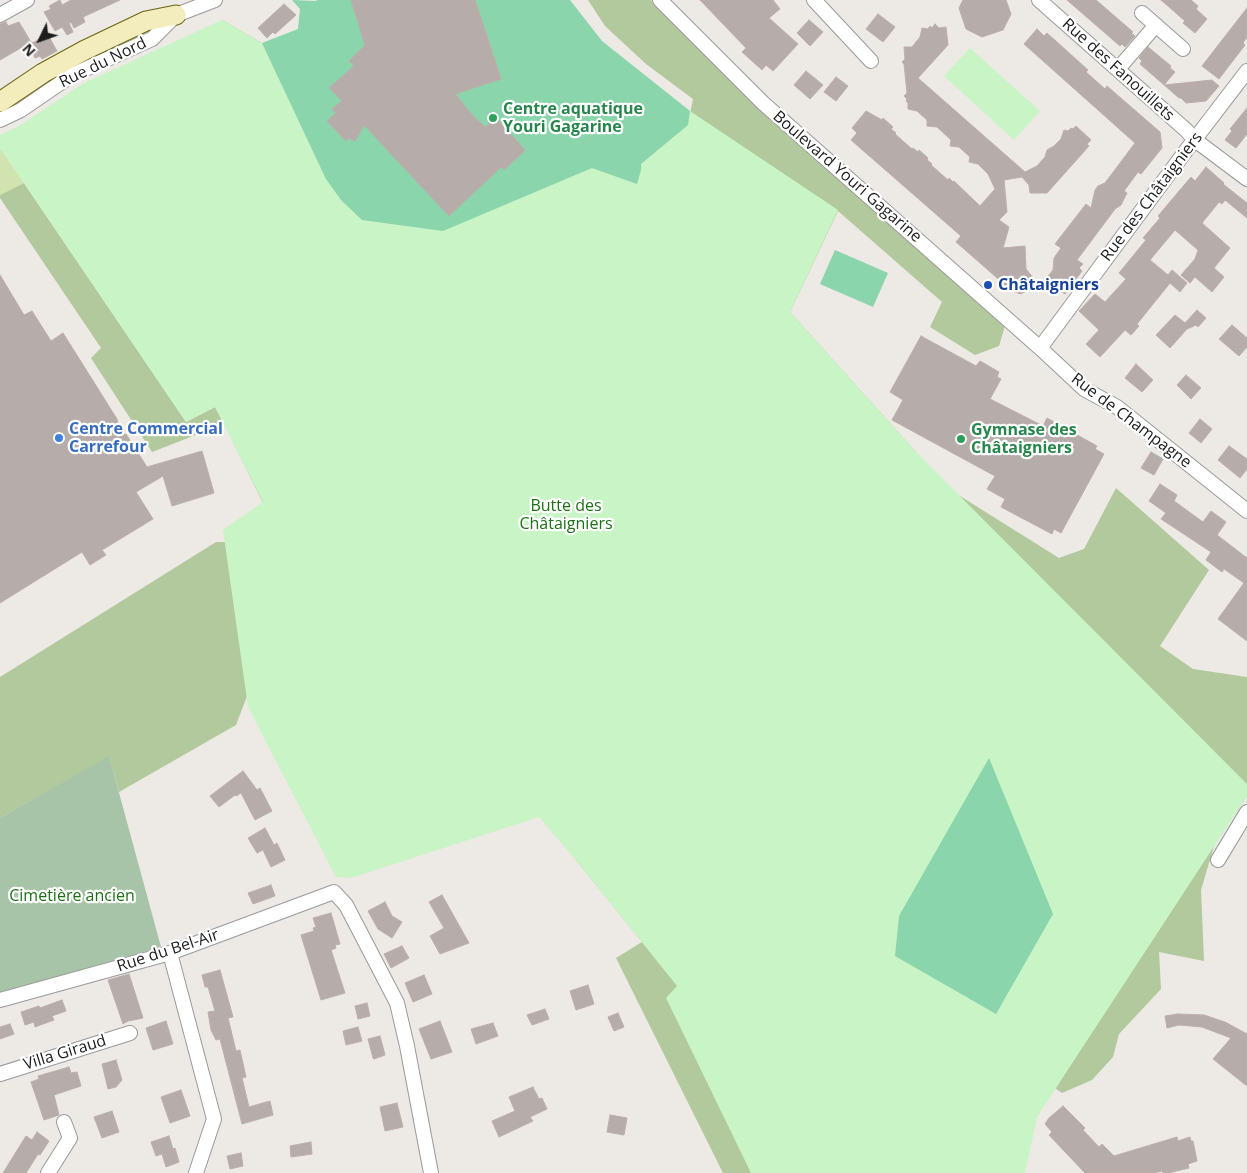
<!DOCTYPE html>
<meta charset="utf-8">
<style>
body{margin:0}
#map{position:relative;width:1247px;height:1173px;overflow:hidden;background:#ede9e4;font-family:"Open Sans",sans-serif}
canvas{display:block}
.north{position:absolute;left:15px;top:15px;width:50px;height:50px;-webkit-text-stroke:4px #fff;paint-order:stroke;rotate:228deg;font-size:14px;font-weight:700;line-height:20px;text-align:center;color:#1d1d1d}
.north::after{content:'';display:block;margin:auto;width:18px;height:22px;background:#1d1d1d;clip-path:polygon(50% 0,100% 100%,50% 72%,0 100%)}
</style>
<div id="map">
<canvas width="1247" height="1173"></canvas>
<div class="north">N</div>
</div>
<script>
const ctx = document.querySelector('canvas').getContext('2d');
ctx.lineJoin = 'round';
function fill(path, color) {
  ctx.fillStyle = color;
  ctx.fill(path, 'evenodd');
}
function poly(rows) {
  const path = new Path2D();
  for (const r of rows) {
    path.moveTo(r[0], r[1]);
    for (let i = 2; i < r.length; i += 2) path.lineTo(r[i], r[i + 1]);
  }
  return path;
}
function trace(path, color, width, dash) {
  ctx.strokeStyle = color;
  ctx.lineWidth = width;
  ctx.lineCap = dash ? 'butt' : 'round';
  ctx.setLineDash(dash || []);
  ctx.stroke(path);
}
function drawText(font, color, halo, rows, align = 'center') {
  ctx.font = font + ' "Open Sans",sans-serif';
  ctx.lineWidth = 4.5;
  ctx.setLineDash([]);
  ctx.textBaseline = 'middle';
  ctx.strokeStyle = halo;
  ctx.fillStyle = color;
  for (const [text, x, y, turn = 0] of rows) {
    ctx.save();
    ctx.translate(x, y);
    ctx.rotate((+turn || 0) * Math.PI / 180);
    ctx.textAlign = isNaN(turn) ? turn : align;
    if (halo) ctx.strokeText(text, 0, 0);
    ctx.fillText(text, 0, 0);
    ctx.restore();
  }
}
fill(poly([
 [0,148,24,183,0,195]
]), '#d1e3af');
fill(poly([
 [588,0,651,0,762,111,1005,326,999,346,975,355,930,327,942,302,838,211,790,312,916,452,910,477,929,498,940,502,960,496,1059,558,1084,549,1116,488,1209,570,1160,646,1193,669,1247,677,1247,796,1235,814,1206,808,1200,835,1214,846,1201,890,1204,961,1159,952,1161,989,1119,1034,1113,1057,1092,1080,1062,1093,1048,1083,1018,1138,981,1169,982,1173,723,1173,616,958,642,942,575,859,585,815,629,802,699,813,783,819,864,801,899,916,895,956,886,1008,904,1044,941,1061,963,1051,996,1014,1019,997,1041,955,1052,953,1064,933,1058,929,1056,907,1102,809,1132,823,1127,796,1109,761,1068,724,887,613,838,573,783,496,669,377,614,341,559,300,495,281,379,289,341,276,317,246,222,20,262,43,326,179,341,200,361,220,443,231,592,168,637,183,641,170,641,164,688,125,693,99,646,64,605,26],
 [757,198,783,224,791,235,782,253,754,248,724,212],
 [24,183,186,422,215,407,224,424,152,452,91,358,101,348,0,198,0,195],
 [328,399,252,683,236,725,119,792,109,757,0,818,0,677,216,542,266,543,263,503,234,444]
]), '#b1c99d');
fill(poly([
 [109,756,161,947,0,993,0,818]
]), '#a8c4a8');
fill(poly([
 [222,20,262,43,326,179,592,168,637,183,641,170,641,164,687,125,690,111,838,210,790,312,916,452,1247,784,1247,796,1037,1117,1025,1173,751,1173,666,998,677,986,575,859,539,817,351,878,336,877,248,707,223,530,263,502,215,407,186,422,0,148,0,135,19,126,84,83],
 [970,48,1040,111,1014,140,944,76]
]), '#c9f4c5');
fill(poly([
 [292,0,315,1,318,0,570,0,602,41,690,111,688,125,641,164,641,170,637,184,592,168,443,231,362,220,341,200,326,179,262,43,298,29,300,9],
 [835,250,888,273,873,307,820,284],
 [989,758,1053,914,996,1014,895,956,899,916]
]), '#8ad5ab');
const building = poly([
 [60,0,62,5,71,0,120,0,83,17,85,22,74,28,71,22,69,23,73,32,67,35,62,27,55,31,44,12,51,9,49,6,60,0],
 [351,0,475,0,501,79,455,94,474,117,485,127,496,118,525,150,504,170,501,167,449,216,364,125,355,141,348,138,346,141,327,121,336,113,332,109,342,101,329,88,354,66,349,61,365,45,351,0],
 [700,0,773,0,780,9,769,18,798,44,773,71,766,65,762,70,742,52,746,48,700,0],
 [963,0,1006,0,1011,14,1003,30,982,37,966,29,959,8,963,0],
 [1067,0,1096,0,1133,32,1131,33,1135,36,1125,47,1122,44,1120,46,1067,0],
 [1161,0,1191,0,1198,6,1196,9,1207,19,1195,33,1183,23,1185,21,1161,0],
 [284,4,296,15,275,34,273,32,267,38,258,28,284,4],
 [1247,8,1247,37,1243,43,1245,45,1219,79,1202,66,1247,8],
 [878,14,895,27,883,42,866,29,878,14],
 [809,20,823,32,810,46,797,33,809,20],
 [6,22,8,26,19,22,31,42,0,60,0,24,6,22],
 [935,24,939,28,946,27,948,45,918,78,1025,172,1037,166,1045,157,1047,150,1054,146,1061,139,1064,130,1068,131,1071,128,1073,129,1076,126,1091,140,1087,144,1089,146,1047,193,1030,193,1029,185,1022,177,1004,180,1007,212,999,220,1009,227,1003,248,1025,246,1026,269,1035,280,1029,289,1021,294,1012,291,956,242,961,236,851,140,857,133,852,128,866,111,882,120,883,118,893,127,891,129,896,133,895,134,912,149,913,148,918,152,919,150,928,158,927,160,932,164,931,165,948,180,949,178,953,182,954,181,980,206,995,189,988,174,978,164,969,162,970,157,959,147,950,146,951,140,937,127,927,126,927,120,917,111,908,109,908,103,906,101,907,99,904,96,907,93,904,64,902,62,905,59,904,47,912,47,920,37,922,28,928,29,930,26,932,28,935,24],
 [1037,29,1044,36,1047,33,1088,70,1086,72,1105,89,1107,86,1160,132,1162,148,1141,174,1138,172,1124,191,1127,193,1121,205,1115,209,1077,260,1083,264,1079,268,1082,271,1065,294,1045,280,1053,270,1054,258,1061,248,1055,244,1086,204,1091,208,1095,190,1098,186,1105,183,1135,143,1024,44,1037,29],
 [48,35,57,51,42,59,40,56,35,58,28,45,48,35],
 [1148,47,1171,66,1170,68,1175,72,1164,85,1212,80,1219,86,1206,101,1186,103,1181,98,1179,98,1140,64,1142,61,1139,58,1148,47],
 [806,71,823,85,810,99,794,85,806,71],
 [836,77,848,86,836,101,824,92,836,77],
 [1247,108,1247,134,1236,148,1225,140,1232,131,1230,129,1247,108],
 [1206,167,1224,183,1223,184,1247,203,1247,218,1225,200,1222,204,1219,202,1202,223,1230,248,1214,268,1224,277,1212,292,1195,277,1190,283,1181,275,1195,259,1198,250,1175,230,1150,260,1168,275,1172,270,1187,283,1180,292,1170,283,1137,324,1139,326,1131,335,1125,330,1100,357,1086,344,1099,330,1079,311,1095,294,1105,302,1126,279,1119,273,1146,240,1143,238,1160,218,1158,216,1191,177,1195,181,1206,167],
 [0,275,24,315,32,311,51,341,63,333,117,419,121,436,126,434,147,467,202,451,214,493,172,506,163,476,136,492,153,519,102,550,106,555,90,565,82,552,0,603,0,275],
 [1197,310,1206,318,1198,327,1196,325,1187,329,1170,348,1156,335,1175,315,1185,323,1197,310],
 [1232,325,1247,338,1247,347,1239,356,1219,339,1232,325],
 [921,336,976,366,980,361,999,372,997,377,1001,379,990,399,1043,426,1047,418,1097,446,1095,449,1104,454,1061,533,1054,529,1052,534,1001,507,1005,499,987,489,995,476,892,420,903,400,890,392,921,336],
 [1136,364,1153,380,1142,392,1125,378,1136,364],
 [1186,375,1201,388,1191,399,1177,385,1186,375],
 [1200,419,1212,429,1201,443,1189,433,1200,419],
 [1229,446,1247,459,1247,469,1240,478,1218,460,1229,446],
 [1151,452,1163,459,1154,475,1141,468,1151,452],
 [1160,484,1177,495,1174,501,1203,522,1211,511,1226,522,1217,535,1247,558,1247,641,1218,619,1244,583,1224,569,1222,572,1206,560,1211,552,1161,519,1166,513,1149,501,1160,484],
 [243,771,257,790,260,788,272,811,255,820,241,793,236,796,235,795,219,807,210,796,243,771],
 [265,828,274,845,277,843,285,860,271,867,263,850,257,853,248,838,265,828],
 [271,885,275,896,253,904,248,893,271,885],
 [442,895,469,943,440,954,430,936,444,928,429,902,442,895],
 [385,902,392,916,402,922,392,938,378,929,368,911,385,902],
 [331,913,340,944,335,945,336,948,331,950,345,993,321,1000,301,935,314,931,313,928,316,927,313,918,331,913],
 [402,946,409,958,391,968,384,954,402,946],
 [220,970,233,1017,228,1018,236,1051,240,1050,246,1077,242,1078,249,1107,270,1101,273,1115,242,1124,220,1039,216,1040,211,1030,208,1012,215,1011,208,987,205,987,202,975,220,970],
 [129,974,143,1018,128,1021,123,1024,108,980,129,974],
 [424,975,432,994,413,1002,405,983,424,975],
 [588,985,594,1004,576,1010,570,991,588,985],
 [62,1000,66,1011,52,1016,54,1020,35,1027,34,1022,25,1025,21,1012,39,1006,40,1008,62,1000],
 [367,1003,370,1016,358,1019,355,1006,367,1003],
 [545,1009,549,1019,532,1025,527,1015,545,1009],
 [618,1013,624,1027,614,1031,608,1017,618,1013],
 [1178,1014,1204,1015,1225,1022,1247,1034,1247,1086,1213,1059,1231,1038,1202,1027,1179,1025,1167,1028,1165,1016,1178,1014],
 [166,1021,173,1044,153,1050,146,1028,166,1021],
 [440,1021,452,1052,431,1059,419,1029,440,1021],
 [493,1023,498,1036,476,1044,471,1029,493,1023],
 [10,1024,14,1034,0,1039,0,1027,10,1024],
 [358,1027,362,1041,346,1045,343,1031,358,1027],
 [380,1036,385,1055,374,1059,373,1058,368,1039,380,1036],
 [116,1060,122,1080,116,1087,108,1089,102,1064,116,1060],
 [69,1067,71,1073,77,1072,81,1086,54,1095,59,1115,44,1120,31,1082,39,1079,38,1076,69,1067],
 [533,1087,539,1099,542,1098,547,1109,530,1117,533,1121,499,1137,492,1121,515,1111,509,1097,533,1087],
 [181,1090,190,1116,170,1123,161,1097,181,1090],
 [397,1103,403,1127,385,1131,380,1107,397,1103],
 [1063,1106,1085,1128,1083,1130,1099,1147,1102,1144,1114,1156,1177,1137,1178,1141,1190,1137,1191,1141,1193,1141,1197,1161,1188,1164,1189,1168,1168,1173,1163,1173,1162,1171,1153,1173,1085,1173,1049,1135,1052,1132,1045,1124,1049,1118,1063,1106],
 [112,1111,119,1132,102,1138,94,1117,112,1111],
 [610,1115,627,1118,624,1135,607,1132,610,1115],
 [37,1132,49,1141,40,1155,38,1154,26,1173,3,1173,26,1136,32,1140,37,1132],
 [169,1136,173,1149,175,1148,179,1162,166,1167,162,1154,156,1156,151,1142,169,1136],
 [311,1142,312,1154,291,1157,290,1146,311,1142],
 [241,1153,243,1166,230,1169,227,1156,241,1153]
]);
fill(building, '#b6adaa');
trace(building, '#bdaea8', 1);
const street = poly([
 [660,0,763,103,1040,348,1084,389,1117,407,1247,511],
 [814,0,871,61],
 [1039,0,1186,130,1195,140,1247,179],
 [1142,13,1183,49],
 [0,15,27,0],
 [1118,69,1156,25],
 [0,120,21,110,72,75,152,39,176,15,215,0],
 [1040,348,1185,152,1247,71],
 [1218,860,1247,812],
 [170,953,214,1119,196,1173],
 [0,1000,170,953,334,892,346,905,397,1003,407,1046,431,1173],
 [0,1074,130,1033],
 [48,1173,70,1138,64,1122]
]);
const secondary = poly([
 [0,102,43,73,85,50,146,21,176,15]
]);
trace(street, '#9a9a9a', 16);
trace(secondary, '#696410', 21);
trace(street, '#fff', 14);
trace(secondary, '#f3edbd', 19);
for (const [x, y, r, color] of [
 [493,118,5,"#2e9e5b"],
 [988,285,5,"#1a4fb4"],
 [59,438,5,"#3f7fe0"],
 [961,439,5,"#2e9e5b"]
]) {
  const dot = new Path2D();
  dot.arc(x, y, r, 0, 2 * Math.PI);
  ctx.fillStyle = color;
  ctx.fill(dot);
  trace(dot, '#fff', 2);
}
drawText('16px', '#1d1d1d', '#fff', [
 ["Rue du Nord",103,63,-26],
 ["Rue des Fanouillets",1118,70,42],
 ["Boulevard Youri Gagarine",847,177,41],
 ["Rue des Châtaigniers",1152,197,-53],
 ["Rue de Champagne",1131,421,37],
 ["Rue du Bel-Air",168,951,-18],
 ["Villa Giraud",65,1053,-17]
]);
drawText('bold 16px', '#27864d', '#fff', [
 ["Centre aquatique",503,109],
 ["Youri Gagarine",503,127],
 ["Gymnase des",971,430],
 ["Châtaigniers",971,448]
], 'left');
drawText('bold 16px', '#164399', '#fff', [
 ["Châtaigniers",998,285]
], 'left');
drawText('bold 16px', '#366cbe', '#fff', [
 ["Centre Commercial",69,429],
 ["Carrefour",69,447]
], 'left');
drawText('16px', '#1e7016', '#fff', [
 ["Butte des",566,506],
 ["Châtaigniers",566,524],
 ["Cimetière ancien",72,896]
]);
</script>
